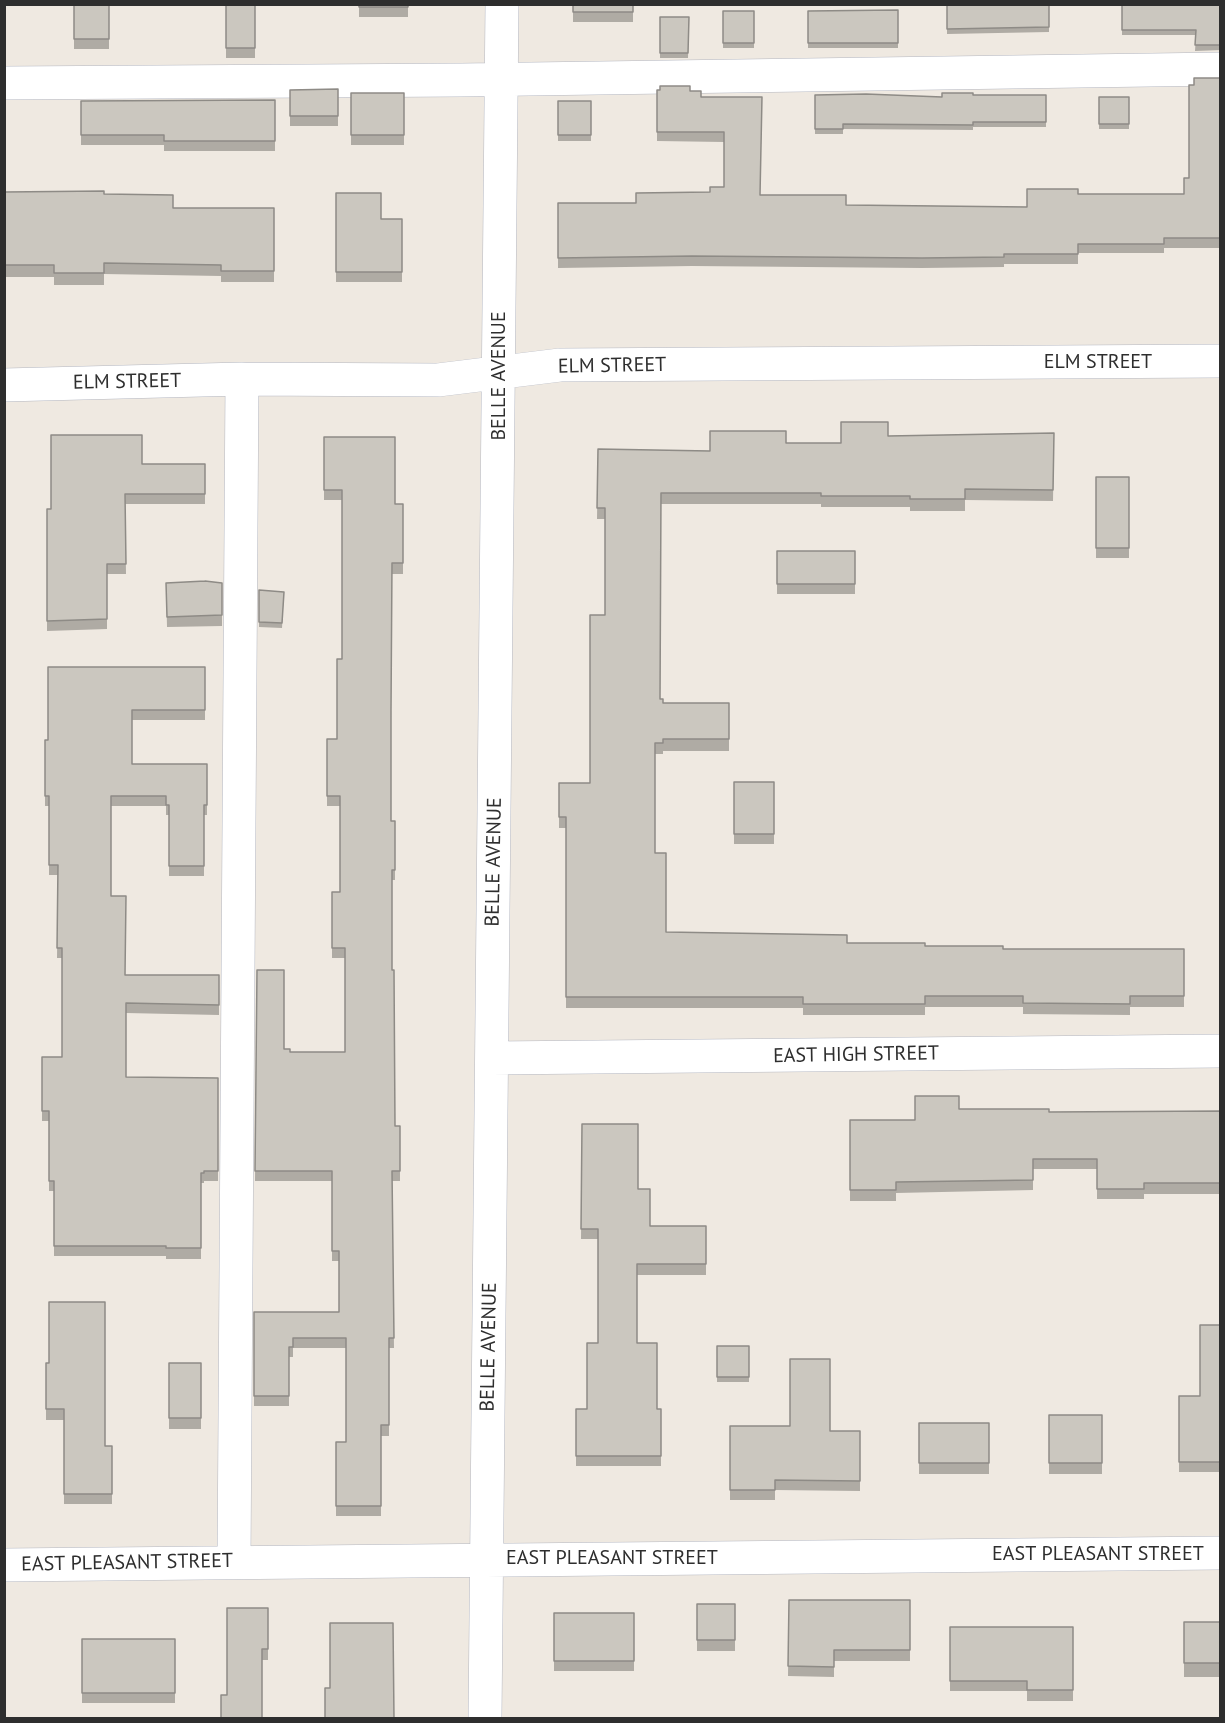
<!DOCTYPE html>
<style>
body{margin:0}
#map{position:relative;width:1225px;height:1723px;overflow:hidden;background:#efe9e1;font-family:"PT Sans",sans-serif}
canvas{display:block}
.frame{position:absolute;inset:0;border:6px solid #2e2e2e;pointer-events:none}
</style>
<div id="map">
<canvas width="1225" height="1723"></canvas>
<div class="frame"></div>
</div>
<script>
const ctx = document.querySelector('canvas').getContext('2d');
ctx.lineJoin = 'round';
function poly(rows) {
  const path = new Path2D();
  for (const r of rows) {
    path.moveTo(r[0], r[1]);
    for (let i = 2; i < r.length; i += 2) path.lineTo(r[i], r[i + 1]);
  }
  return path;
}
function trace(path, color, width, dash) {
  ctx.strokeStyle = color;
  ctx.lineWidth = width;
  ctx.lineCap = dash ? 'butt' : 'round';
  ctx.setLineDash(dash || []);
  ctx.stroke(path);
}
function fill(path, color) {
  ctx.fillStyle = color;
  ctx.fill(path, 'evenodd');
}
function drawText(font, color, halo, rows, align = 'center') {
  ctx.font = font + ' "PT Sans",sans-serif';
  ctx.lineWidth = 4.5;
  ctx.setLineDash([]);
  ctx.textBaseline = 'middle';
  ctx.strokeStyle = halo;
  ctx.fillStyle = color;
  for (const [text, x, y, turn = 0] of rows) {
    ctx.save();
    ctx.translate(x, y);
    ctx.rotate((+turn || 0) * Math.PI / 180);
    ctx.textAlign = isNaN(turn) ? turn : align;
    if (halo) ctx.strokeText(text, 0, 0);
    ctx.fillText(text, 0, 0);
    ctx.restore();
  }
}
const minor = poly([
 [4,83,461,80,1220,69],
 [4,385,242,379,438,380,560,365,1220,361],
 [492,1058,1220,1051],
 [234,1562,242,379],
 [4,1565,1220,1553],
 [485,1718,502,4]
]);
trace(minor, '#b4b7c1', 34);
trace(minor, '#fff', 33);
fill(poly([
 [74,4,109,4,109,49,74,49],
 [226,4,255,4,255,58,226,58],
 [359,4,408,4,408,17,359,17],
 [573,4,633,4,633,22,573,22],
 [947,4,1049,4,1049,32,947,34],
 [1122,4,1221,4,1221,50,1195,51,1196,35,1122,35],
 [898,10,898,48,808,48,808,11],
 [723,11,754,11,754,48,723,48],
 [660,17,689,17,688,58,660,58],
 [1221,78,1221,248,1164,248,1164,253,1078,253,1078,264,1004,264,1004,267,922,268,692,266,558,268,558,203,636,203,710,192,724,187,724,142,657,141,657,90,690,91,701,97,762,97,760,195,846,205,1027,207,1078,194,1184,194,1189,178,1194,85],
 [338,89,338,126,290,126,290,90],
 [351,93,404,93,404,145,351,145],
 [815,95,942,97,973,95,1046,95,1046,127,973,127,973,130,843,129,843,134,815,134],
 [1099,97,1129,97,1129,129,1099,129],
 [275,100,275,151,164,151,164,145,81,145,81,101],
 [558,101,591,101,591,141,558,141],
 [4,192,173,208,274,208,274,282,221,282,221,276,104,274,104,285,54,285,54,277,4,277],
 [336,193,381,219,402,219,402,282,336,282],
 [1054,433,1053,501,965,500,965,511,910,511,910,507,821,507,821,504,661,504,660,699,663,703,729,703,729,751,663,751,663,754,655,754,655,853,666,932,847,943,1003,949,1184,949,1184,1007,1130,1007,1130,1015,1023,1014,1023,1007,925,1007,925,1015,803,1015,803,1008,566,1008,566,828,559,828,559,783,590,783,605,615,605,519,597,519,598,449,710,451,786,443,841,443,888,436],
 [324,437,395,504,403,504,403,574,392,574,391,719,391,821,395,821,395,880,392,880,392,970,395,1126,400,1126,400,1181,392,1181,394,1348,389,1348,389,1436,381,1436,381,1516,336,1516,336,1442,346,1442,346,1348,293,1348,293,1357,289,1357,289,1406,254,1406,254,1312,339,1312,339,1261,332,1261,332,1181,255,1181,257,970,284,1049,290,1052,345,1052,345,958,332,958,332,892,340,892,340,806,327,806,327,739,337,739,342,659,342,500,324,500],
 [142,464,205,464,205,504,125,504,126,574,107,574,107,629,47,631,47,509,51,509],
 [1096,477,1129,477,1129,558,1096,558],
 [777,551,855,551,855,594,777,594],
 [166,583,222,583,222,626,167,627],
 [284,592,282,628,259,627,259,622],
 [205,667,205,720,132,720,132,764,207,764,207,815,204,815,204,876,169,876,169,815,166,815,166,806,111,806,111,896,125,975,219,975,219,1015,126,1013,126,1077,218,1078,218,1181,204,1181,204,1183,201,1183,201,1259,166,1259,166,1256,54,1256,54,1191,49,1191,49,1121,42,1121,42,1057,62,1057,62,958,57,958,58,875,49,875,49,806,45,806,45,740,48,740],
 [734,782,774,782,774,844,734,844],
 [1221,1111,1221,1194,1144,1194,1144,1199,1097,1199,1097,1169,1033,1169,1033,1190,896,1193,896,1201,850,1201,850,1120,915,1120,1049,1112],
 [582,1124,638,1189,650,1226,706,1226,706,1275,637,1275,637,1343,657,1409,661,1409,661,1466,576,1466,576,1409,587,1409,598,1343,598,1239,581,1239],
 [1221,1325,1221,1472,1179,1472,1179,1396,1200,1396],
 [717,1346,749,1346,749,1382,717,1382],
 [46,1363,105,1446,112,1446,112,1504,64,1504,64,1420,46,1420],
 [169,1363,201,1363,201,1429,169,1429],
 [1049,1415,1102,1415,1102,1474,1049,1474],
 [919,1423,989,1423,989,1474,919,1474],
 [730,1426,830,1431,860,1431,860,1491,775,1490,775,1500,730,1500],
 [789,1600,910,1600,910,1661,834,1661,834,1677,788,1676],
 [697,1604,735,1604,735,1651,697,1651],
 [268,1608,268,1660,262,1660,227,1695],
 [554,1613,634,1613,634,1671,554,1671],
 [1184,1622,1221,1622,1221,1677,1184,1677],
 [950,1627,1073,1627,1073,1701,1027,1701,1027,1691,950,1691],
 [82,1639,175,1639,175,1703,82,1703]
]), '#afaba4');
const building = poly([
 [74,4,109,4,109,39,74,39,74,4],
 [226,4,255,4,255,48,226,48,226,4],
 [359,4,408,4,408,7,359,7,359,4],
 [573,4,633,4,633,12,573,12,573,4],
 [947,4,1049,4,1049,27,947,29,947,4],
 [1122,4,1221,4,1221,45,1195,45,1196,30,1122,30,1122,4],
 [898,10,898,43,808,43,808,11,898,10],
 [723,11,754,11,754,43,723,43,723,11],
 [660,17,689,17,688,53,660,53,660,17],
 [1194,78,1221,78,1221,238,1164,238,1164,244,1078,244,1078,254,1004,254,1004,257,922,258,692,256,558,258,558,203,636,203,636,193,710,192,710,187,724,187,724,132,657,132,657,90,660,90,660,86,690,86,690,91,701,91,701,97,762,97,760,195,846,195,846,205,1027,207,1027,189,1078,189,1078,194,1184,194,1184,178,1189,178,1189,85,1194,85,1194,78],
 [338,89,338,116,290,116,290,90,338,89],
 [351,93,404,93,404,135,351,135,351,93],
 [942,93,973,93,973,95,1046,95,1046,122,973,122,973,125,843,124,843,129,815,129,815,95,866,94,942,97,942,93],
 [1099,97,1129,97,1129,124,1099,124,1099,97],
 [275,100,275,141,164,141,164,135,81,135,81,101,275,100],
 [558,101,591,101,591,135,558,135,558,101],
 [104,191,104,194,173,195,173,208,274,208,274,271,221,271,221,265,104,263,104,273,54,273,54,265,4,265,4,192,104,191],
 [336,193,381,193,381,219,402,219,402,272,336,272,336,193],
 [841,422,888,422,888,436,1054,433,1053,490,965,489,965,499,910,499,910,496,821,496,821,493,661,493,660,699,663,699,663,703,729,703,729,739,663,739,663,743,655,743,655,853,666,853,666,932,847,935,847,943,925,943,925,946,1003,946,1003,949,1184,949,1184,996,1130,996,1130,1004,1023,1003,1023,996,925,996,925,1004,803,1004,803,997,566,997,566,817,559,817,559,783,590,783,590,615,605,615,605,508,597,508,598,449,710,451,710,431,786,431,786,443,841,443,841,422],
 [51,435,142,435,142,464,205,464,205,494,125,494,126,564,107,564,107,619,47,621,47,509,51,509,51,435],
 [324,437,395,437,395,504,403,504,403,563,392,563,391,709,391,821,395,821,395,870,392,870,392,970,394,970,395,1126,400,1126,400,1171,392,1171,394,1338,389,1338,389,1425,381,1425,381,1506,336,1506,336,1442,346,1442,346,1338,293,1338,293,1347,289,1347,289,1396,254,1396,254,1312,339,1312,339,1251,332,1251,332,1171,255,1171,257,970,284,970,284,1049,290,1049,290,1052,345,1052,345,948,332,948,332,892,340,892,340,796,327,796,327,739,337,739,337,659,342,659,342,490,324,490,324,437],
 [1096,477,1129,477,1129,548,1096,548,1096,477],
 [777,551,855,551,855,584,777,584,777,551],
 [205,581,222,583,222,615,167,617,166,583,205,581],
 [259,590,284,592,282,623,259,622,259,590],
 [48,667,205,667,205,710,132,710,132,764,207,764,207,805,204,805,204,866,169,866,169,805,166,805,166,796,111,796,111,896,126,896,125,975,219,975,219,1005,126,1003,126,1077,218,1078,218,1171,204,1171,204,1173,201,1173,201,1248,166,1248,166,1246,54,1246,54,1181,49,1181,49,1111,42,1111,42,1057,62,1057,62,948,57,948,58,865,49,865,49,796,45,796,45,740,48,740,48,667],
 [734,782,774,782,774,834,734,834,734,782],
 [915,1096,959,1096,959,1109,1049,1109,1049,1112,1221,1111,1221,1183,1144,1183,1144,1189,1097,1189,1097,1159,1033,1159,1033,1180,896,1182,896,1190,850,1190,850,1120,915,1120,915,1096],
 [582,1124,638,1124,638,1189,650,1189,650,1226,706,1226,706,1264,637,1264,637,1343,657,1343,657,1409,661,1409,661,1456,576,1456,576,1409,587,1409,587,1343,598,1343,598,1229,581,1229,582,1124],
 [49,1302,105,1302,105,1446,112,1446,112,1494,64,1494,64,1409,46,1409,46,1363,49,1363,49,1302],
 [1200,1325,1221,1325,1221,1462,1179,1462,1179,1396,1200,1396,1200,1325],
 [717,1346,749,1346,749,1377,717,1377,717,1346],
 [790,1359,830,1359,830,1431,860,1431,860,1481,775,1480,775,1490,730,1490,730,1426,790,1426,790,1359],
 [169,1363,201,1363,201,1418,169,1418,169,1363],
 [1049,1415,1102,1415,1102,1463,1049,1463,1049,1415],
 [919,1423,989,1423,989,1463,919,1463,919,1423],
 [789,1600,910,1600,910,1650,834,1650,834,1667,788,1666,789,1600],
 [697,1604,735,1604,735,1640,697,1640,697,1604],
 [227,1608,268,1608,268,1649,262,1649,262,1719,221,1719,221,1695,227,1695,227,1608],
 [554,1613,634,1613,634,1661,554,1661,554,1613],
 [1184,1622,1221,1622,1221,1663,1184,1663,1184,1622],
 [330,1623,393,1623,394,1719,325,1719,325,1688,330,1688,330,1623],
 [950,1627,1073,1627,1073,1690,1027,1690,1027,1681,950,1681,950,1627],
 [82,1639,175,1639,175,1693,82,1693,82,1639]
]);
fill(building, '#cbc7bf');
trace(building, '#8e8b86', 1.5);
drawText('20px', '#2e2e2e', '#fff', [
 ["ELM STREET",1098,362],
 ["ELM STREET",612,366,-1],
 ["BELLE AVENUE",499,376,-90],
 ["ELM STREET",127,382,-1],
 ["BELLE AVENUE",494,862,-89],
 ["EAST HIGH STREET",856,1055,-1],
 ["BELLE AVENUE",489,1347,-89],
 ["EAST PLEASANT STREET",1098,1554],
 ["EAST PLEASANT STREET",612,1558],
 ["EAST PLEASANT STREET",127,1563,-1]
]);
</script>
